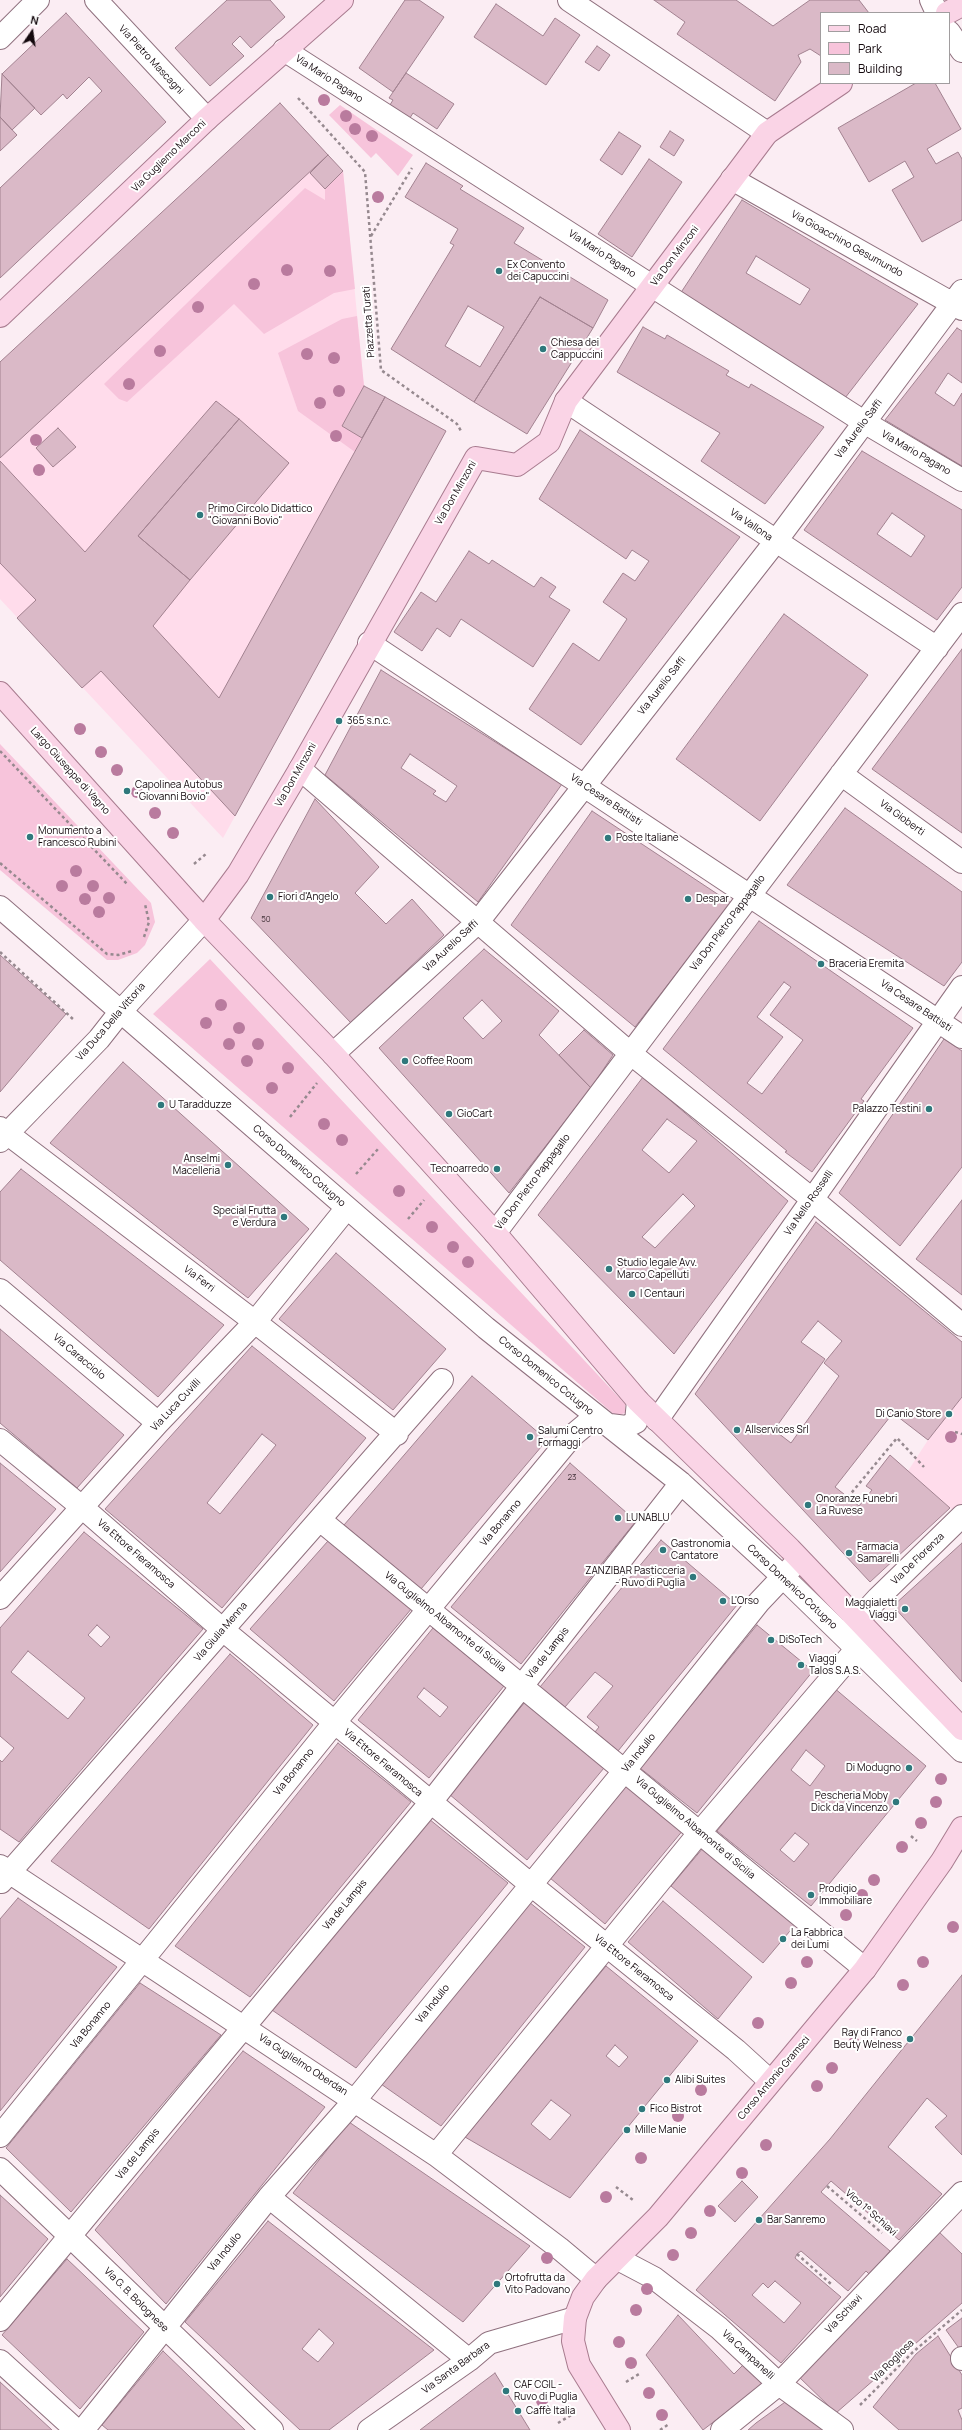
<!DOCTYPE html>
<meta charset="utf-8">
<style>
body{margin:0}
#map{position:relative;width:962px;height:2430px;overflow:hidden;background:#fbedf3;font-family:Manrope,sans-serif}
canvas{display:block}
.legend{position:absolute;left:820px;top:12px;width:130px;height:72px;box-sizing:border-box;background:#fff;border:1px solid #a19d9f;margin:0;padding:5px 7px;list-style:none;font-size:12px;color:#14090e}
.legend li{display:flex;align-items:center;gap:8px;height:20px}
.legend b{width:20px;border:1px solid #a19d9f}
.north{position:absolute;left:12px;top:12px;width:40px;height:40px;-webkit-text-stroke:3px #fff;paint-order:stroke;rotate:13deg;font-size:11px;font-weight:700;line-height:16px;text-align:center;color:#14090e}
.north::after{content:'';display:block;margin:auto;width:14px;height:18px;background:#14090e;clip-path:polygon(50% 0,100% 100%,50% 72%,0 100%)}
</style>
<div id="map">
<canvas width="962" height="2430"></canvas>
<ul class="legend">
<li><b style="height:5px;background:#fad4e6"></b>Road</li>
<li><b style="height:11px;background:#f7c4db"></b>Park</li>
<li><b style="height:11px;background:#dab9c7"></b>Building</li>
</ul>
<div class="north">N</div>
</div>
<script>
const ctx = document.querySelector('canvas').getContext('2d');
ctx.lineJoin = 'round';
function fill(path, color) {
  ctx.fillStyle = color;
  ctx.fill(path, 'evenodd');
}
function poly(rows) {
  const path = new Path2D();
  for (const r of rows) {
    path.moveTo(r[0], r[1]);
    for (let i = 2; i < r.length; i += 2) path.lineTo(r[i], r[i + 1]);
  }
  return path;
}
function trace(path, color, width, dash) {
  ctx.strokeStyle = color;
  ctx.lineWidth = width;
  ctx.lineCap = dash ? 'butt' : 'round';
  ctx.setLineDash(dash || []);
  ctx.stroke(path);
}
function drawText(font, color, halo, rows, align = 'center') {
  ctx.font = font + ' Manrope,sans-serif';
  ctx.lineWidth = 4;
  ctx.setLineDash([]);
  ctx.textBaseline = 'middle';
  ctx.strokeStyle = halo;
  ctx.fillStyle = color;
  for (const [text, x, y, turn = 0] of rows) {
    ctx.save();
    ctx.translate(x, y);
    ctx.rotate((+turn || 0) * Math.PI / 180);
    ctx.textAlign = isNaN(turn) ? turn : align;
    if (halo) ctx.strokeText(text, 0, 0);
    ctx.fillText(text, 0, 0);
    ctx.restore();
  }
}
fill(poly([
 [280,103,343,171,364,386,446,431,223,838,0,599,0,362],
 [962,1397,962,1518,908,1471,928,1440]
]), '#ffdceb');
fill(poly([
 [340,105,413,155,398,176,376,153,371,158,329,115],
 [343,171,355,289,334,293,264,334,234,304,127,402,119,399,104,384,305,188,325,200,325,189],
 [357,316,364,386,342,426,362,438,355,452,298,411,278,353,342,319],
 [0,744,151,903,155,922,145,945,137,953,118,960,107,960,0,870],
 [210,959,625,1404,625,1413,616,1416,153,1014]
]), '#f7c4db');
const building = poly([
 [227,0,270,0,285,17,251,48,240,36,232,44,244,56,210,86,175,48,227,0],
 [405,0,419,0,444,17,393,92,359,68,405,0],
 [654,0,736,0,773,26,810,0,859,0,869,13,821,13,821,56,810,49,798,55,801,62,775,101,677,34,685,22,654,0],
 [496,4,543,36,555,18,580,35,546,85,474,37,496,4],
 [66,13,166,122,0,278,0,188,102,91,89,77,67,99,63,94,41,115,2,74,66,13],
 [597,46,610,55,599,71,585,62,597,46],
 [406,73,454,104,437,129,413,113,408,121,388,108,393,100,389,98,406,73],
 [2,74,35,108,12,130,0,117,2,74],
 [916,83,935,83,961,129,927,149,936,164,958,152,962,159,962,220,922,242,892,190,914,177,905,161,869,182,838,128,916,83],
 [280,103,328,155,0,458,0,362,280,103],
 [0,117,17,135,0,151,0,117],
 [670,131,684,140,674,156,660,147,670,131],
 [619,132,641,146,622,175,600,160,619,132],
 [328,155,343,171,325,189,310,173,328,155],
 [649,159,682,182,632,257,598,234,649,159],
 [426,163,463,186,460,189,524,228,514,243,608,300,593,328,540,297,474,402,391,349,454,245,450,243,458,229,405,197,426,163],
 [468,306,504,327,480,367,445,346,468,306],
 [742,200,918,304,845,398,678,297,742,200],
 [756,256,810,289,800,305,746,273,756,256],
 [540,297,593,328,527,434,474,402,540,297],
 [643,327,665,339,667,335,729,371,726,375,749,388,751,384,824,427,765,504,701,461,720,433,617,372,643,327],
 [957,328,962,331,962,383,948,373,935,393,954,406,962,393,962,466,885,420,957,328],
 [364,386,385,397,362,438,342,426,364,386],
 [385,397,446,431,235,816,101,671,82,688,17,618,36,600,0,563,0,461,85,552,216,401,239,419,138,536,190,580,153,626,219,698,385,397],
 [239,419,289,463,190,580,138,536,239,419],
 [58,428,76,447,53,467,36,448,58,428],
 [580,430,740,537,581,745,529,709,573,643,599,661,627,619,603,602,623,573,635,581,649,561,632,550,626,559,539,499,580,430],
 [862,451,962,510,962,587,937,620,804,530,862,451],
 [892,513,925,536,911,557,877,534,892,513],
 [469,551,489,564,492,560,534,587,541,577,556,587,549,597,570,610,533,667,461,619,450,637,437,628,422,651,394,632,421,592,436,602,469,551],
 [784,614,868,675,760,821,676,759,784,614],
 [962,649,962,833,872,769,962,649],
 [381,670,562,784,478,902,325,775,381,670],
 [410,754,457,786,446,802,433,794,436,791,401,768,410,754],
 [315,799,379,867,355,893,386,924,412,899,444,935,351,1023,251,918,315,799],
 [845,808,962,892,962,962,944,986,787,885,845,808],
 [592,811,731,903,635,1027,511,925,592,811],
 [759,921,913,1028,861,1099,864,1101,812,1172,785,1152,787,1151,663,1049,759,921],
 [784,982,791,987,770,1015,803,1040,762,1094,747,1083,783,1037,757,1017,784,982],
 [484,949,559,1011,539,1035,591,1088,509,1193,379,1048,484,949],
 [482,1000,502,1021,483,1039,463,1018,482,1000],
 [0,955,66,1014,0,1092,0,955],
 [584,1030,613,1055,591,1088,559,1055,584,1030],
 [944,1039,962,1051,962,1167,900,1246,839,1193,944,1039],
 [123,1062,309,1229,248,1298,50,1143,123,1062],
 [643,1077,788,1201,674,1354,538,1215,643,1077],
 [667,1119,697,1141,669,1173,642,1150,667,1119],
 [683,1194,695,1206,655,1248,642,1237,683,1194],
 [21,1169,224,1325,158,1397,0,1260,0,1192,21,1169],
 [962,1200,962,1295,916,1259,962,1200],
 [816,1222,962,1342,962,1397,928,1440,893,1413,835,1487,859,1506,872,1490,866,1486,890,1455,950,1508,870,1582,695,1394,816,1222],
 [818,1321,842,1341,824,1363,839,1376,791,1443,774,1430,825,1359,801,1342,818,1321],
 [336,1253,446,1349,393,1410,279,1319,336,1253],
 [0,1329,124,1435,77,1488,0,1423,0,1329],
 [252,1346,366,1438,222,1608,105,1509,252,1346],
 [262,1434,276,1445,220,1514,207,1503,262,1434],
 [472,1376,547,1440,421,1589,344,1525,472,1376],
 [0,1463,56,1509,0,1572,0,1463],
 [570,1463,636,1521,521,1664,451,1607,570,1463],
 [84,1532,203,1629,19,1842,0,1829,0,1760,2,1762,14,1748,0,1736,0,1628,84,1532],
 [97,1625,110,1637,101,1647,88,1635,97,1625],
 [28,1651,85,1698,68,1719,11,1672,28,1651],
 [661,1540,737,1605,618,1751,595,1732,599,1727,587,1717,613,1686,595,1672,565,1707,540,1687,661,1540],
 [328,1541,412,1608,334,1701,250,1629,328,1541],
 [962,1543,962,1682,893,1606,962,1543],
 [757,1625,813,1671,697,1813,640,1768,757,1625],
 [433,1628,504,1686,429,1778,358,1720,433,1628],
 [424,1688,448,1707,440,1717,417,1697,424,1688],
 [230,1654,313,1725,149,1929,51,1861,230,1654],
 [833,1687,926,1766,811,1906,717,1831,833,1687],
 [806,1750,825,1766,810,1786,791,1770,806,1750],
 [795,1833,809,1844,794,1862,780,1850,795,1833],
 [525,1702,604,1768,527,1860,449,1794,525,1702],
 [338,1743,411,1802,250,1997,175,1946,338,1743],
 [629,1783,684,1829,605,1924,550,1878,629,1783],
 [429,1819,508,1883,356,2068,272,2010,429,1819],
 [703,1848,795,1925,763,1963,671,1886,703,1848],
 [18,1898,117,1967,0,2111,0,1919,18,1898],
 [663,1901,752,1977,718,2019,628,1942,663,1901],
 [529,1902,585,1947,441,2126,381,2084,529,1902],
 [606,1966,698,2041,570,2198,465,2137,606,1966],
 [615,2045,628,2057,619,2067,606,2056,615,2045],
 [551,2100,571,2115,550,2140,531,2124,551,2100],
 [962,1975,962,2155,935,2127,947,2116,927,2098,888,2147,942,2194,899,2240,831,2181,821,2192,890,2251,870,2275,866,2271,848,2291,801,2251,797,2254,795,2258,841,2297,781,2363,696,2290,830,2139,962,1975],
 [775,2281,801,2303,784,2323,752,2295,763,2283,768,2288,775,2281],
 [140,1983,221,2035,71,2212,6,2148,140,1983],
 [243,2051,325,2107,166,2304,95,2230,243,2051],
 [349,2122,530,2246,463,2322,293,2193,349,2122],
 [742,2181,758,2197,735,2222,718,2206,742,2181],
 [0,2195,48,2239,0,2297,0,2195],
 [268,2221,434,2350,329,2430,300,2430,185,2322,268,2221],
 [319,2329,334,2343,318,2362,302,2349,319,2329],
 [937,2230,962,2254,962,2303,836,2413,797,2375,937,2230],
 [67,2259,144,2332,80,2409,2,2335,67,2259],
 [678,2315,734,2374,745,2363,764,2383,703,2430,646,2355,678,2315],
 [962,2318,962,2351,961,2351,946,2330,962,2318],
 [938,2336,962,2375,962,2408,958,2410,962,2420,962,2430,899,2430,873,2407,916,2354,938,2336],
 [163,2351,245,2430,108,2430,102,2425,163,2351],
 [495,2373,530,2430,420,2430,479,2385,495,2373],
 [0,2382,52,2430,0,2430,0,2382],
 [788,2400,826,2430,748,2430,756,2423,788,2400]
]);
fill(building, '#dab9c7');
trace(building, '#a28290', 1);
const minor = poly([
 [96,0,207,119],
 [569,0,767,133],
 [931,0,937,13],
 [949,32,962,51],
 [0,38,38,0],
 [284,50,864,422,962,480],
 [732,179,962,309],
 [566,401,937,648],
 [369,643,962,1037],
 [300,769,630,1053,812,1199,962,1325],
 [841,774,962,862],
 [0,907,486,1328,681,1483,782,1576,962,1751],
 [333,1054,477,923,776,541,962,291],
 [0,1128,255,1322,397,1434],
 [0,1141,99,1039,121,1011,204,920],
 [495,1233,962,614],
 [0,1290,158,1423],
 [657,1420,962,987],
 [610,1425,626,1427,636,1422,638,1401],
 [0,1440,83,1508,223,1630,530,1884,736,2050,770,2081],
 [320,1520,865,1969],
 [0,1598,158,1423,255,1322,346,1209],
 [846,1633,878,1598,962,1516],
 [0,1866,436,2155,559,2248,596,2279],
 [1,1882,442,1380],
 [0,2136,335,1722,572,1436,596,1416],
 [436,2155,700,1832,866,1638],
 [0,2169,272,2430],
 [269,2197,469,2360],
 [618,2259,654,2278,719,2328,779,2384,842,2430],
 [0,2320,431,1802,681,1483],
 [962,2358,962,2359],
 [0,2361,76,2430],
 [83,2430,269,2197,355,2100,625,1770,759,1602,793,1566],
 [369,2430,469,2360,489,2343,575,2318],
 [722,2430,779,2384,962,2193]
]);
const major = poly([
 [947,13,962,5],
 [0,316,207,119,342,0],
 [0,693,204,920,333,1054,495,1233,638,1401,790,1549,962,1729],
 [204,920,238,874,300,769,476,458,517,465,549,442,566,401,767,133,841,83],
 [619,2430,579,2365,573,2341,575,2318,583,2297,596,2279,658,2217,865,1969,942,1861,962,1828]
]);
trace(minor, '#8f707e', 24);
trace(major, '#a87b8f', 24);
trace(poly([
 [298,98,365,172,381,370,457,424,461,431],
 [371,236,412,168],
 [0,751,128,885],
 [0,863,107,954,118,955,132,951],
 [194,864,206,854],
 [144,937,149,922,145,904],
 [0,952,74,1020],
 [290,1117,317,1083],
 [356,1174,378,1149],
 [408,1219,424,1200],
 [955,1432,962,1434],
 [848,1497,897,1438,924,1467],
 [911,1836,917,1841],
 [827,2186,882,2233],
 [616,2187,633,2200],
 [797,2254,831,2284],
 [626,2382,639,2374],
 [860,2405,913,2352,962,2310],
 [558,2423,573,2414],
 [660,2430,669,2424]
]), '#96898f', 2.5, [3, 3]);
trace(minor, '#fff', 22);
trace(major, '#fad4e6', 22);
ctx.fillStyle = '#b97b9e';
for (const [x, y] of [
 [324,100],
 [346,116],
 [355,129],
 [372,136],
 [378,197],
 [287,270],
 [330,271],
 [254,284],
 [198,307],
 [160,351],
 [307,354],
 [334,358],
 [129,384],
 [339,391],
 [320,403],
 [336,436],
 [36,440],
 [39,470],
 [80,729],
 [101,752],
 [117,770],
 [137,792],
 [155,813],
 [173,833],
 [76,871],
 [62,886],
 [93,886],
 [109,898],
 [85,899],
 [99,912],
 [221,1005],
 [206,1023],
 [239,1028],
 [229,1044],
 [258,1044],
 [247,1061],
 [288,1068],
 [272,1088],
 [324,1124],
 [342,1140],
 [399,1191],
 [432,1227],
 [453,1247],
 [468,1262],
 [951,1437],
 [941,1779],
 [936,1802],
 [921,1823],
 [902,1847],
 [874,1880],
 [862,1895],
 [846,1915],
 [953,1927],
 [807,1962],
 [923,1962],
 [791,1983],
 [903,1985],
 [758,2023],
 [854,2043],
 [832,2068],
 [817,2086],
 [701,2090],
 [678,2116],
 [766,2145],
 [641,2158],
 [742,2173],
 [606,2197],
 [710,2211],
 [691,2233],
 [673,2255],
 [547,2258],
 [647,2289],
 [636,2310],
 [619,2342],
 [631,2363],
 [649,2393],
 [542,2401],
 [662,2415]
]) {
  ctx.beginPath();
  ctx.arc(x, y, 6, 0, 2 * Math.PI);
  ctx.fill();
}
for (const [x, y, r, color] of [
 [499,271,4,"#2f787c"],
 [543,349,4,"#2f787c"],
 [200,515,4,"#2f787c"],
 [339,721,4,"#2f787c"],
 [127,791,4,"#2f787c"],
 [30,837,4,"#2f787c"],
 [608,838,4,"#2f787c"],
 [270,897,4,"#2f787c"],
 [688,899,4,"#2f787c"],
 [821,964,4,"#2f787c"],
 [405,1061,4,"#2f787c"],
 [161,1105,4,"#2f787c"],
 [929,1109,4,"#2f787c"],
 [449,1114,4,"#2f787c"],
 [228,1165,4,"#2f787c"],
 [497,1169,4,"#2f787c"],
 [284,1217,4,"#2f787c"],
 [609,1269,4,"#2f787c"],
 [632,1294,4,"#2f787c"],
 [949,1414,4,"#2f787c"],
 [737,1430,4,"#2f787c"],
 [530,1437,4,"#2f787c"],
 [808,1505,4,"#2f787c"],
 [618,1518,4,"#2f787c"],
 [663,1550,4,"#2f787c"],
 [849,1553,4,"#2f787c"],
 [693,1577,4,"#2f787c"],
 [723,1601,4,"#2f787c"],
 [905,1609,4,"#2f787c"],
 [771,1640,4,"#2f787c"],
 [801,1665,4,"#2f787c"],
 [909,1768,4,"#2f787c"],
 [896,1802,4,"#2f787c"],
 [811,1895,4,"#2f787c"],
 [783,1939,4,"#2f787c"],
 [910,2039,4,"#2f787c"],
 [667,2080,4,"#2f787c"],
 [642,2109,4,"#2f787c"],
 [627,2130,4,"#2f787c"],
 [759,2220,4,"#2f787c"],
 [497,2284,4,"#2f787c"],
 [506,2391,4,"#2f787c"],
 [518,2411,4,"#2f787c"]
]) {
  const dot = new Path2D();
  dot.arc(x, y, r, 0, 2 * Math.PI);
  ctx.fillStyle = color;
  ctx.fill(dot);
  trace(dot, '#fff', 1.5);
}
drawText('8px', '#46353c', null, [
 ["50",266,920],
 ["23",572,1478]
]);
drawText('10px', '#14090e', '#fff', [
 ["Via Pietro Mascagni",151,60,47],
 ["Via Mario Pagano",329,79,33],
 ["Via Gugliemo Marconi",169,156,-44],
 ["Via Gioacchino Gesumundo",847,244,29],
 ["Via Mario Pagano",602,254,33],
 ["Via Don Minzoni",675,256,-53],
 ["Piazzetta Turati",369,322,-94],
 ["Via Aurelio Saffi",859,429,-53],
 ["Via Mario Pagano",916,453,30],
 ["Via Don Minzoni",456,493,-60],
 ["Via Vallona",751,525,34],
 ["Via Aurelio Saffi",662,686,-52],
 ["Largo Giuseppe di Vagno",70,771,48],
 ["Via Don Minzoni",296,775,-60],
 ["Via Cesare Battisti",606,800,34],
 ["Via Gioberti",902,818,36],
 ["Via Don Pietro Pappagallo",728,923,-53],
 ["Via Aurelio Saffi",451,946,-43],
 ["Via Cesare Battisti",916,1006,34],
 ["Via Duca Della Vittoria",111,1022,-49],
 ["Corso Domenico Cotugno",299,1166,41],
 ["Via Don Pietro Pappagallo",533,1182,-53],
 ["Via Nello Rosselli",809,1203,-55],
 ["Via Ferri",199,1279,37],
 ["Via Caracciolo",79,1357,40],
 ["Corso Domenico Cotugno",546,1376,39],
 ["Via Luca Cuvilli",176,1405,-47],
 ["Via Bonanno",501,1523,-50],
 ["Via Ettore Fieramosca",136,1554,41],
 ["Via De Florenza",918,1559,-44],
 ["Corso Domenico Cotugno",792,1587,43],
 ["Via Guglielmo Albamonte di Sicilia",445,1622,39],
 ["Via Giulia Menna",221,1632,-49],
 ["Via de Lampis",548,1653,-52],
 ["Via Indullo",639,1753,-51],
 ["Via Ettore Fieramosca",383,1763,40],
 ["Via Bonanno",294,1772,-51],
 ["Via Guglielmo Albamonte di Sicilia",695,1828,40],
 ["Via de Lampis",345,1905,-50],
 ["Via Ettore Fieramosca",634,1968,39],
 ["Via Indullo",433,2004,-51],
 ["Via Bonanno",91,2025,-51],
 ["Via Guglielmo Oberdan",303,2065,33],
 ["Corso Antonio Gramsci",774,2078,-50],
 ["Via de Lampis",138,2154,-51],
 ["Vico 1° Schiavi",871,2213,41],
 ["Via Indullo",225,2252,-51],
 ["Via G. B. Bolognese",136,2300,45],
 ["Via Schiavi",844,2314,-47],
 ["Via Campanelli",748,2355,43],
 ["Via Rogliosa",893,2361,-45],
 ["Via Santa Barbara",456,2368,-36]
]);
drawText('10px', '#14090e', '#fff', [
 ["Ex Convento",507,265],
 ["dei Capuccini",507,277],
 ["Chiesa dei",551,343],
 ["Cappuccini",551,355],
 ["Primo Circolo Didattico",208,509],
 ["\"Giovanni Bovio\"",208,521],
 ["365 s.n.c.",347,721],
 ["Capolinea Autobus",135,785],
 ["\"Giovanni Bovio\"",135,797],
 ["Monumento a",38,831],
 ["Francesco Rubini",38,843],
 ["Poste Italiane",616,838],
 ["Fiori d'Angelo",278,897],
 ["Despar",696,899],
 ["Braceria Eremita",829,964],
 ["Coffee Room",413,1061],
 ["U Taradduzze",169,1105],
 ["Palazzo Testini",921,1109,"right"],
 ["GioCart",457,1114],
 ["Anselmi",220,1159,"right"],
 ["Macelleria",220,1171,"right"],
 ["Tecnoarredo",489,1169,"right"],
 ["Special Frutta",276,1211,"right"],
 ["e Verdura",276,1223,"right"],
 ["Studio legale Avv.",617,1263],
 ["Marco Capelluti",617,1275],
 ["I Centauri",640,1294],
 ["Di Canio Store",941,1414,"right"],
 ["Allservices Srl",745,1430],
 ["Salumi Centro",538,1431],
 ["Formaggi",538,1443],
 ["Onoranze Funebri",816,1499],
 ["La Ruvese",816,1511],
 ["LUNABLU",626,1518],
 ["Gastronomia",671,1544],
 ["Cantatore",671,1556],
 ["Farmacia",857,1547],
 ["Samarelli",857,1559],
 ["ZANZIBAR Pasticceria",685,1571,"right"],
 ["- Ruvo di Puglia",685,1583,"right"],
 ["L'Orso",731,1601],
 ["Maggialetti",897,1603,"right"],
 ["Viaggi",897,1615,"right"],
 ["DiSoTech",779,1640],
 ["Viaggi",809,1659],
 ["Talos S.A.S.",809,1671],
 ["Di Modugno",901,1768,"right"],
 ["Pescheria Moby",888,1796,"right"],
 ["Dick da Vincenzo",888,1808,"right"],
 ["Prodigio",819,1889],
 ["Immobiliare",819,1901],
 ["La Fabbrica",791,1933],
 ["dei Lumi",791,1945],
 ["Ray di Franco",902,2033,"right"],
 ["Beuty Welness",902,2045,"right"],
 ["Alibi Suites",675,2080],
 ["Fico Bistrot",650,2109],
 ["Mille Manie",635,2130],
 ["Bar Sanremo",767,2220],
 ["Ortofrutta da",505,2278],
 ["Vito Padovano",505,2290],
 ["CAF CGIL -",514,2385],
 ["Ruvo di Puglia",514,2397],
 ["Caffè Italia",526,2411]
], 'left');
</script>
